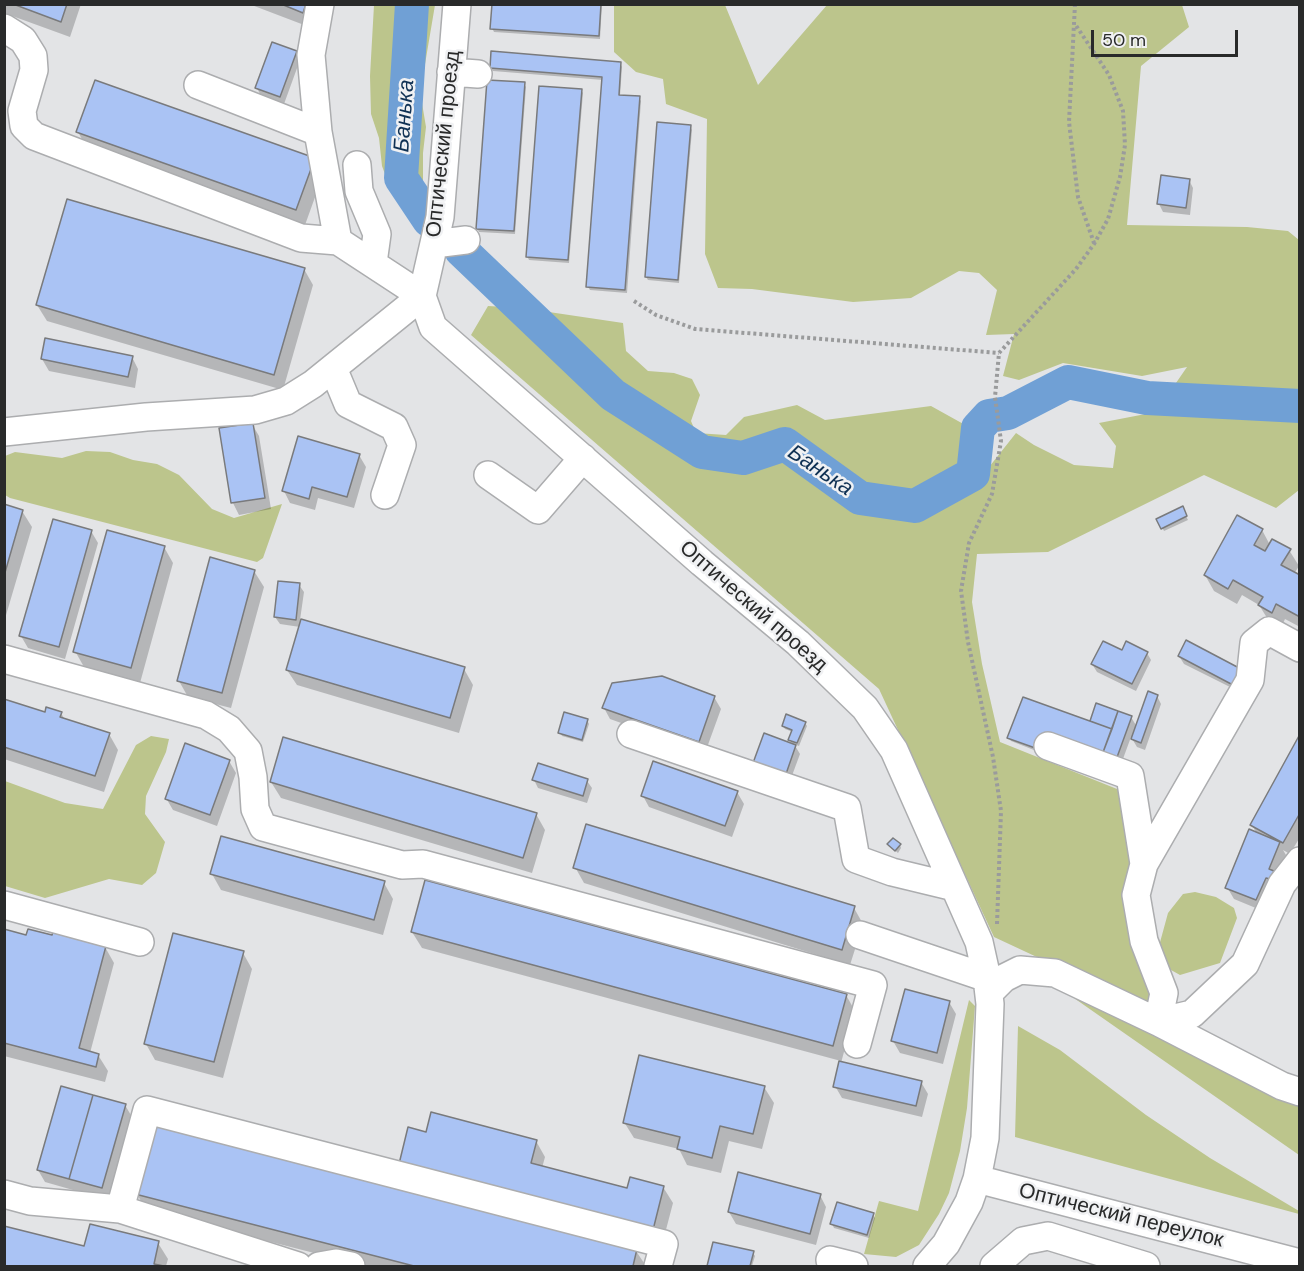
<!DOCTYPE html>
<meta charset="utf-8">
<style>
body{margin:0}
#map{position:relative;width:1304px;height:1271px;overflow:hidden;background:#e3e4e6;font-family:"DM Sans",sans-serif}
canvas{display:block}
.frame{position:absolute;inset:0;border:6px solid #292a2a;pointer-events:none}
.scale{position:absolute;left:1091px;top:30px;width:147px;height:27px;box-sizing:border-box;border:3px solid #292a2a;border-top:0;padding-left:8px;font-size:18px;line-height:21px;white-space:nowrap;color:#292a2a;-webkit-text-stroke:4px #f0f1f3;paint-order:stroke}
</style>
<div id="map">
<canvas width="1304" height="1271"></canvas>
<div class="frame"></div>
<div class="scale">50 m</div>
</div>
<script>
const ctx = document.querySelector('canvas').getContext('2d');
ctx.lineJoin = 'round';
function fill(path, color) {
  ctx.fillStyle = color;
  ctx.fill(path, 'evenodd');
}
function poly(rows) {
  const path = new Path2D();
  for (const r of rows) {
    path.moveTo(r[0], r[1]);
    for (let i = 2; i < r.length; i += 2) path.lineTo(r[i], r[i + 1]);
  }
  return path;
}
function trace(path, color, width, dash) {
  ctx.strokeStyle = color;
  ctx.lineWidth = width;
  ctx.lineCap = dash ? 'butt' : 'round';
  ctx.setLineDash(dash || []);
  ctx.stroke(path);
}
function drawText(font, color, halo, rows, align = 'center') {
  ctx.font = font + ' "DM Sans",sans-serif';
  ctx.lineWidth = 5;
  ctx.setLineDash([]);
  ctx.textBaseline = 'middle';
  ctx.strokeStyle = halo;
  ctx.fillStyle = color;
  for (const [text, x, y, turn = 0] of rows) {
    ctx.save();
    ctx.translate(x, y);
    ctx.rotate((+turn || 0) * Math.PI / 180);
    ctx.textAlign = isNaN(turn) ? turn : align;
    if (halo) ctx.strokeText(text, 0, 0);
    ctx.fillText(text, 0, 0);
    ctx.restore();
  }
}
fill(poly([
 [374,5,435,5,423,76,422,103,426,127,423,153,423,194,429,220,391,190,382,166,379,138,371,114,370,76],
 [614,5,725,5,758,85,827,5,1182,5,1189,27,1141,66,1127,225,1247,227,1288,231,1299,240,1299,490,1276,508,1204,475,1048,552,977,554,972,602,982,664,1000,742,1127,793,1155,1002,1146,1008,994,937,879,689,471,335,488,306,522,308,623,323,626,351,648,371,674,373,692,379,700,395,691,421,696,433,726,435,744,417,797,405,825,420,931,406,967,426,978,481,1016,433,1034,445,1074,465,1113,468,1116,446,1099,423,1156,412,1187,367,1142,376,1063,363,1019,380,1003,376,1014,334,986,335,997,290,979,273,959,271,911,298,853,302,752,289,718,288,705,254,707,119,666,104,663,79,636,72,614,52],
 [86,451,110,452,133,460,157,464,179,475,212,509,234,518,282,504,263,558,257,562,10,498,5,495,5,456,15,452,62,458],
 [151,736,169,739,166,752,146,796,145,814,165,842,156,873,142,885,109,879,45,898,5,886,5,781,65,803,103,809,136,745],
 [1195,892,1216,897,1234,908,1237,918,1220,963,1180,975,1162,965,1156,957,1168,913,1183,894],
 [1061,989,1299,1100,1299,1155],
 [969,1000,975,1006,967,1108,960,1151,949,1193,939,1214,919,1245,896,1257,864,1254,879,1201,918,1211],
 [1018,1026,1060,1050,1146,1115,1210,1158,1299,1211,1299,1214,1015,1137]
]), '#bcc58c');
fill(poly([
 [4,4,81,4,70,37,4,13],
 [249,4,321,4,312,28],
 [493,4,602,4,600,39,494,32,492,28],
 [296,52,300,60,284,104,261,96,257,88],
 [620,63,622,67,620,96,639,98,641,101,627,293,590,290,588,287,603,80,493,71,491,68],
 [524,84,526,87,515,234,479,232,477,228],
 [581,90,583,93,569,263,529,260,527,256],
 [690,126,692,130,679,283,648,280,646,277],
 [78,132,314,159,323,175,305,225,87,148],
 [1189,180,1193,188,1190,215,1163,212,1159,204],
 [304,269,313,285,283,390,47,321,37,305],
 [132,357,138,369,135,388,49,371,42,359],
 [252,424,259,436,271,509,239,515,233,503,221,429],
 [359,455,366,467,354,508,318,498,315,510,290,503,284,491],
 [4,506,22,511,32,527,4,622],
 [1182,508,1188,520,1164,531,1158,519],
 [1262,530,1270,545,1289,550,1299,566,1294,574,1300,577,1300,627,1285,619,1281,628,1269,621,1259,605,1242,595,1237,604,1214,591,1205,575],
 [91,531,98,543,65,659,28,648,21,636],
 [164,547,173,563,140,683,84,667,75,651],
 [254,571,264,587,231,708,188,697,179,681],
 [299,585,304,592,300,620,464,669,473,685,459,733,297,685,287,670,300,627,280,624,275,617],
 [1122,652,1147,653,1151,660,1136,691,1097,672,1092,664],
 [1179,656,1245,677,1238,691,1184,664],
 [1157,696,1161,704,1145,750,1137,747,1131,737,1120,767,1039,752,1011,741,1009,738,1093,724,1091,721,1131,717,1137,727],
 [714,697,721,709,705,753,610,719,604,708],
 [4,701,46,714,61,713,65,720,109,734,118,750,104,792,4,759],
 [587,720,589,724,583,742,562,736,560,732],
 [805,723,807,726,799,746,794,744,800,754,790,781,760,770,793,746,790,740,793,732,785,729,783,726],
 [1300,737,1300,837,1290,854,1283,850,1286,855,1263,911,1234,899,1227,887,1257,834,1252,825],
 [229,761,236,773,217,826,173,810,166,798],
 [534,780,587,781,592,788,587,803,538,788],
 [271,782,536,814,545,830,532,873,281,798],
 [737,792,744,804,732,837,649,807,643,796],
 [900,845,901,848,898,853,891,847],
 [575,867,854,908,863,924,850,965,584,883],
 [212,874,384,883,393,899,383,935,221,890],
 [4,931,27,937,105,947,114,963,90,1053,98,1055,108,1071,105,1082,4,1056],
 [412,932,846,995,855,1011,841,1063,921,1082,928,1094,922,1117,842,1098,835,1086,841,1061,422,948],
 [243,953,252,969,223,1078,155,1060,146,1044],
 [949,1002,956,1014,943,1064,900,1053,893,1041],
 [764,1087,774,1103,762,1149,729,1141,721,1173,687,1165,679,1149,634,1138,624,1122],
 [125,1105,132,1117,108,1200,45,1182,38,1170],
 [428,1134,536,1141,545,1157,542,1168,628,1190,663,1187,673,1203,662,1245],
 [137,1194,636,1251,646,1266,365,1266,146,1210],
 [820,1195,826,1207,816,1245,736,1224,729,1212],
 [873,1215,875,1218,869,1238,834,1228,832,1224],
 [4,1228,85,1248,158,1243,168,1259,166,1266,4,1266],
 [715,1244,753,1253,755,1256,752,1266,709,1266]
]), '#0003');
trace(poly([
 [412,4,401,178,429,220],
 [461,250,613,395,702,452,743,458,785,444,860,498,915,506,973,474,978,428,989,416,1008,413,1068,382,1147,398,1300,406]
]), '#70a0d5', 34);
const building = poly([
 [13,4,67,4,61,22,13,4],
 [281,4,306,4,303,13,281,4],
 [492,4,601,4,599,36,490,29,492,4],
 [272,42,297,51,280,97,255,88,272,42],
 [491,51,621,62,619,95,640,96,625,290,586,287,602,77,490,68,491,51],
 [95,80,315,158,296,210,76,132,95,80],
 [487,80,525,82,514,231,476,229,487,80],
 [539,86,582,89,568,260,526,257,539,86],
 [657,122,691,125,678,280,645,277,657,122],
 [1161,175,1190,179,1186,208,1157,204,1161,175],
 [67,199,305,268,274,375,36,305,67,199],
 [45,338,133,356,128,377,41,359,45,338],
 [253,423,265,498,231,503,219,428,253,423],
 [298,436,360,454,347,497,312,487,309,499,282,491,298,436],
 [4,504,23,510,4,576,4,504],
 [1183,506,1187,516,1161,529,1156,519,1183,506],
 [1237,515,1263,529,1254,545,1265,551,1272,539,1291,549,1281,565,1300,575,1300,617,1276,604,1272,613,1258,605,1263,597,1233,580,1228,589,1204,575,1237,515],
 [53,519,92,530,59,647,19,636,53,519],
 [107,530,165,546,131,668,73,652,107,530],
 [210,557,255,570,222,693,177,681,210,557],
 [278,581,300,583,296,620,274,617,278,581],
 [301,619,465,667,450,718,286,670,301,619],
 [1186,640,1241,669,1233,685,1178,656,1186,640],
 [1103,641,1122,650,1126,641,1148,652,1132,684,1091,664,1103,641],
 [662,676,715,696,699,742,602,708,612,683,662,676],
 [1148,691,1158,695,1141,743,1131,739,1148,691],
 [1023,697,1112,729,1102,755,1043,734,1038,749,1007,738,1023,697],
 [4,699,45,712,46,707,62,712,60,717,110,733,95,776,4,747,4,699],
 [1096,703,1118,711,1112,729,1090,721,1096,703],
 [1118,711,1132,716,1116,760,1102,755,1118,711],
 [564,712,588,719,582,740,558,733,564,712],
 [786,714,806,722,797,743,788,740,792,730,782,726,786,714],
 [764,733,796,745,786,774,753,763,764,733],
 [1300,734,1300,813,1283,843,1250,825,1300,734],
 [283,737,537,813,523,858,270,782,283,737],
 [185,743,230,760,210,815,165,799,185,743],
 [653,761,738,791,725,826,641,796,653,761],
 [538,763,588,779,583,796,532,780,538,763],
 [586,824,855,906,842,950,573,868,586,824],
 [1249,829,1280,842,1269,869,1274,871,1270,879,1266,878,1256,900,1225,888,1249,829],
 [221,836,385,881,374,920,210,874,221,836],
 [893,838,901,844,895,851,887,844,893,838],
 [425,880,847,994,833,1046,411,932,425,880],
 [4,929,26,935,28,929,52,935,53,932,106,946,79,1048,99,1054,96,1067,4,1043,4,929],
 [173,933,244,951,214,1062,144,1044,173,933],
 [905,989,950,1001,937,1053,891,1041,905,989],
 [639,1055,765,1086,753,1134,720,1126,712,1158,677,1149,680,1137,623,1123,639,1055],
 [839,1061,922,1081,916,1106,833,1087,839,1061],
 [61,1086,93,1095,69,1179,37,1170,61,1086],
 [93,1095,126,1104,102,1188,69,1179,93,1095],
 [431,1112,537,1140,531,1163,627,1188,630,1177,664,1186,653,1230,399,1164,408,1127,426,1132,431,1112],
 [154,1123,637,1249,633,1266,414,1266,135,1194,154,1123],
 [738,1172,821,1194,810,1234,728,1212,738,1172],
 [837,1202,874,1213,867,1235,830,1224,837,1202],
 [90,1224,159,1241,154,1264,164,1266,4,1266,4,1226,84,1246,90,1224],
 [713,1242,754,1251,750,1266,707,1266,713,1242]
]);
fill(building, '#aac3f4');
trace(building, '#797a7c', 1.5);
const minor = poly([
 [457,4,440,217,422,296,433,327,702,563,798,643,865,708,894,750,979,942,987,978,990,1004,985,1138,977,1179,969,1202,946,1244,927,1266],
 [4,28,23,40,33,56,34,70,22,111,24,126,34,136,301,238,338,241],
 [451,72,478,74],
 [198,85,318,132],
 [357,165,359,191,377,234,373,263],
 [434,244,466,240],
 [333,368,348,404,394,427,402,445,385,495],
 [4,432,146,417,255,410,286,401,313,384,422,296,338,241,318,132,311,55,320,4],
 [488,475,538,510,583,458],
 [4,659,206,715,229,729,248,751,253,777,255,809,263,827,402,865,423,864,873,985,857,1044],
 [631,734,847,808,856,859,892,872,954,887],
 [1048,746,1130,776,1144,864,1136,895,1144,941,1164,993,1158,1022,1192,1014,1245,964,1282,884,1300,861],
 [1144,864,1250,680,1254,643,1269,631,1300,648],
 [4,905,140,942],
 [860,935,987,978],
 [989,993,1004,978,1020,970,1055,973,1158,1022,1282,1086,1300,1092],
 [977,1179,1300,1263],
 [4,1194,30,1201,120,1209,298,1266],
 [120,1209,147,1110,664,1244,658,1266],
 [830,1260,854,1266],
 [319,1266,336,1263,351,1266],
 [994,1266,1023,1241,1048,1236,1146,1266]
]);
trace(minor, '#acadaf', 30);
trace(poly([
 [1075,4,1069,122,1078,197,1094,243],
 [634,301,656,315,695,329,999,353],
 [997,924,1001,811,993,757,968,642,961,591,969,543,992,494,1001,441,995,397,999,353,1076,269,1094,244,1108,219,1120,177,1125,145,1123,111,1109,75,1075,24]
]), '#9a9b9c', 4, [3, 3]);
trace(minor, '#fff', 27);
drawText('21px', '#292a2a', '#f0f1f3', [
 ["Оптический проезд",444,144,-84],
 ["Оптический проезд",753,607,41],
 ["Оптический переулок",1121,1216,14]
]);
drawText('italic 22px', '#0f3154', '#f0f1f3', [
 ["Банька",405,116,-86],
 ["Банька",820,471,34]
]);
</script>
